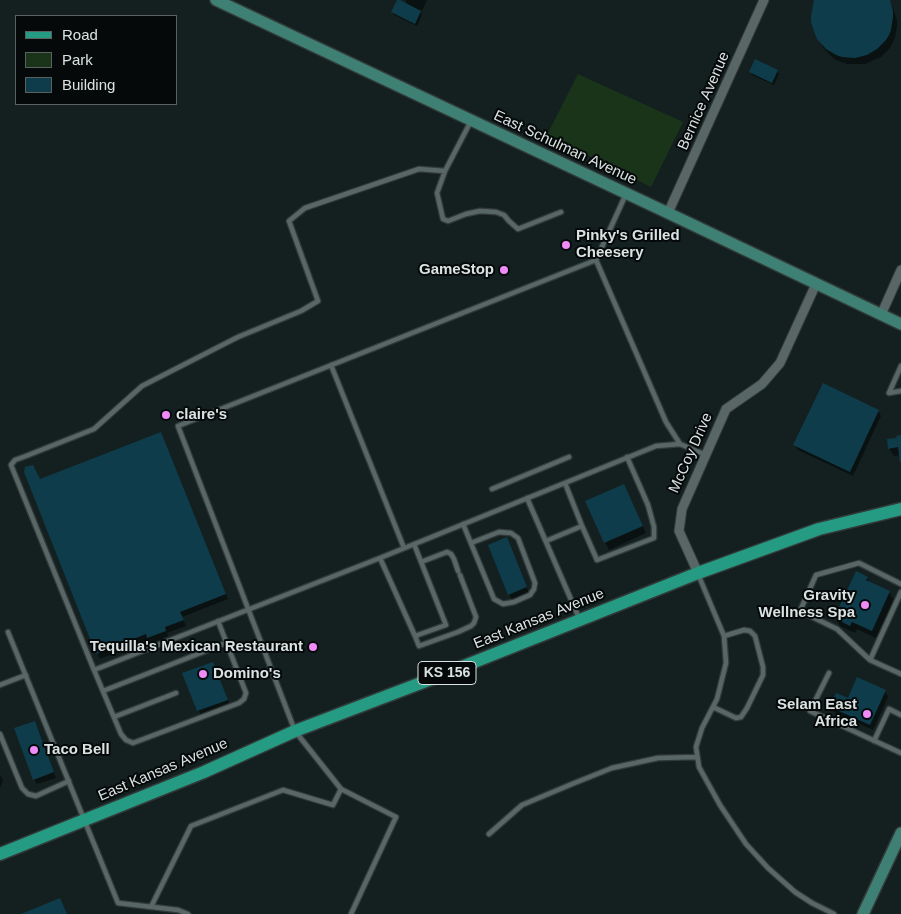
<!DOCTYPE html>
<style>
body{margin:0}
#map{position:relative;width:901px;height:914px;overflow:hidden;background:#142020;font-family:Arial,sans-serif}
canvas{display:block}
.legend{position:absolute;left:15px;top:15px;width:162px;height:90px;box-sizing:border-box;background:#050909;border:1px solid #5b6060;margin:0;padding:6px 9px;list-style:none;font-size:15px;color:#dbe2e2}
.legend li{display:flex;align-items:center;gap:10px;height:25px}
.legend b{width:25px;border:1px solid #5b6060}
</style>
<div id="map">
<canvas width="901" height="914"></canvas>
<ul class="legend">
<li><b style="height:6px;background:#249b82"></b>Road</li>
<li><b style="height:14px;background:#1a341a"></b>Park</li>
<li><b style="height:14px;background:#0e3c4a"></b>Building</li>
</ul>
</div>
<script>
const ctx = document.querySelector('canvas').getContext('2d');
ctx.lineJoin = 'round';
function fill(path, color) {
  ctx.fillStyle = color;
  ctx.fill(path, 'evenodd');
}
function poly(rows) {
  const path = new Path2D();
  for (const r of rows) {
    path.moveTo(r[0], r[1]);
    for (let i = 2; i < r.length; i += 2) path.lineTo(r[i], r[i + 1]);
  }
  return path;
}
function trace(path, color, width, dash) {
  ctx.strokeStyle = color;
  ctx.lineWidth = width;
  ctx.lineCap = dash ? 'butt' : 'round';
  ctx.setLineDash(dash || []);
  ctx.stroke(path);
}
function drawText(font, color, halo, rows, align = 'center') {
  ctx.font = font + ' Arial,sans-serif';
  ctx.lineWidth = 4;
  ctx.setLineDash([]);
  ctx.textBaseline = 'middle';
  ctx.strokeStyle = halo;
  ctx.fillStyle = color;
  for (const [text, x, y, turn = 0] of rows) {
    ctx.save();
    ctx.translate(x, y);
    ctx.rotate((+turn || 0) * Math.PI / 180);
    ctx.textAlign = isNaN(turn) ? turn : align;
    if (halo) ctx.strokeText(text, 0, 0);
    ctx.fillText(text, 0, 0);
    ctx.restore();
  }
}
fill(poly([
 [578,74,683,122,651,187,547,135]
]), '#1a341a');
fill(poly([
 [405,0,427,0,422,11,419,9,422,15,417,26,394,15,392,12,408,6],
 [815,0,888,0,893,8,897,20,897,26,895,38,890,48,881,57,865,64,847,64,836,60,831,56,823,47,819,39],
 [750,71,777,71,779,74,774,85,752,75],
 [878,411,881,416,853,476,798,450,795,445],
 [901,436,901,461,900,455,894,456,889,448],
 [163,439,228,599,182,617,186,626,167,633,168,636,152,643,150,639,100,659,25,472,40,481],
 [628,493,646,533,609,550,605,542],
 [509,544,529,593,512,600,509,594],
 [867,578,870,583,889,592,894,600,876,638,857,629,855,633,840,626,836,618],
 [215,669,230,705,201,716,184,674],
 [885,691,888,697,873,730,834,712,831,707,848,700],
 [35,722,38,728,56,778,37,784,34,779],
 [0,775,3,780,0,788]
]), '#0007');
fill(poly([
 [397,0,400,0,421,11,415,24,391,12],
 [814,0,890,0,893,11,893,17,891,30,889,35,886,40,877,49,867,55,855,58,842,57,836,55,826,49,817,39,815,34,811,22,811,16],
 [755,59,778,70,772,83,749,72],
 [823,383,879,410,850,472,793,445],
 [161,432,226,594,180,612,184,620,165,627,166,631,147,638,146,634,96,654,24,472,25,467,33,465,40,479],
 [901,435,901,462,900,462,898,447,888,449,887,439,897,438,896,436],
 [624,484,643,526,604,543,585,501],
 [507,537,527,587,508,595,488,545],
 [856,571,868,577,866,580,890,591,872,631,852,622,850,626,834,618],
 [213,662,228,700,197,711,182,673],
 [857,677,886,690,870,725,830,707,836,693,848,698],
 [35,721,54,772,33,780,14,728],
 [60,898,67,914,21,914]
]), '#0e3c4a');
const lane = poly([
 [471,121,445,171,419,169,305,208,289,221,318,301,301,311,238,337,142,386,94,429,26,456,15,460,11,465,94,670,380,558,656,446,680,444],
 [445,171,437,193,443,219,448,221,466,214,480,211,496,212,504,215,509,221,518,229,561,212],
 [596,260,666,422,680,444,706,455],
 [331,365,404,548],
 [901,366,889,393,901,391],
 [565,483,582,526],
 [492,489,569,457],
 [527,498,579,618],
 [463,524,494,599,503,604,514,602,530,595,534,589,535,583,518,538,511,533,499,532,471,543],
 [546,541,582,526,597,560,654,538,654,527,648,505,627,457],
 [380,558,415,636,446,625,414,544],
 [421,562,447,552,451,554,454,559,458,571],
 [698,574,724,636,726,663,717,699,702,728,696,747,699,767,720,805,746,844,768,868,795,892,812,903,834,914],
 [901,584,859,563,816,575,800,611,837,629,870,660,901,674],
 [8,632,118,903,178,910,188,914],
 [415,636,419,646,458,632,471,626,474,623,476,617,460,575],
 [870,660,901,592],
 [94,670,121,734,126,740,133,743,239,703,244,699,246,693,218,621],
 [829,673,810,711,901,753],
 [0,685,26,675],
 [103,691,226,643],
 [713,707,736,718,741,717,747,708,763,675,763,667,755,636,750,631,744,630,724,636],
 [114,717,176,693],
 [0,734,22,788,28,794,36,796,69,781],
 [874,741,889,709,901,715],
 [341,789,295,731,178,426,596,260,626,194],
 [489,834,522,805,572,784,612,768,658,758,697,757],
 [151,907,191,826,283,790,333,805,341,789,396,817,351,914]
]);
const street = poly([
 [668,213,764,0],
 [881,315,901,270],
 [698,573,679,531,682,509,726,409,762,384,780,363,816,284]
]);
const secondary = poly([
 [216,0,668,213,901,324],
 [863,914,901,833]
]);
const primary = poly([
 [0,854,204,772,295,731,434,678,698,573,819,529,901,509]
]);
trace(lane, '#323a3a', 7);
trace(street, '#323a3a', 11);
trace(secondary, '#323a3a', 14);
trace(primary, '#323a3a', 15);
trace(lane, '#586666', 4.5);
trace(street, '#586666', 9);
trace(secondary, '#3e8174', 11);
trace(primary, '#249b82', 12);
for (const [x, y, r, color] of [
 [566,245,5,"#ef8bf6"],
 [504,270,5,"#ef8bf6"],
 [166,415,5,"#ef8bf6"],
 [865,605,5,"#ef8bf6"],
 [313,647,5,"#ef8bf6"],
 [203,674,5,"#ef8bf6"],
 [867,714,5,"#ef8bf6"],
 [34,750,5,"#ef8bf6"]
]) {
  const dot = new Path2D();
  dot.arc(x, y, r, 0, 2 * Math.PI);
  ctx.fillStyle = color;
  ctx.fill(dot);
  trace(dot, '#050909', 2);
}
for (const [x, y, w] of [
 [447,673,58]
]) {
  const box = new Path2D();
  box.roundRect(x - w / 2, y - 11.5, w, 23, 4);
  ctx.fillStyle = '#050909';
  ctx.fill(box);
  trace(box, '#dbe2e2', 1);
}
drawText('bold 14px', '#dbe2e2', null, [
 ["KS 156",447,673]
]);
drawText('15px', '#dbe2e2', '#050909', [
 ["Bernice Avenue",704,101,-66],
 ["East Schulman Avenue",565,148,25],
 ["McCoy Drive",691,453,-66],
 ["East Kansas Avenue",539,619,-22],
 ["East Kansas Avenue",163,770,-23]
]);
drawText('bold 15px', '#dbe2e2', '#050909', [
 ["Pinky's Grilled",576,236],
 ["Cheesery",576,253],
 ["GameStop",494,270,"right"],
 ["claire's",176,415],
 ["Gravity",855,596,"right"],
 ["Wellness Spa",855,613,"right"],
 ["Tequilla's Mexican Restaurant",303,647,"right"],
 ["Domino's",213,674],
 ["Selam East",857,705,"right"],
 ["Africa",857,722,"right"],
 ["Taco Bell",44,750]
], 'left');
</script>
